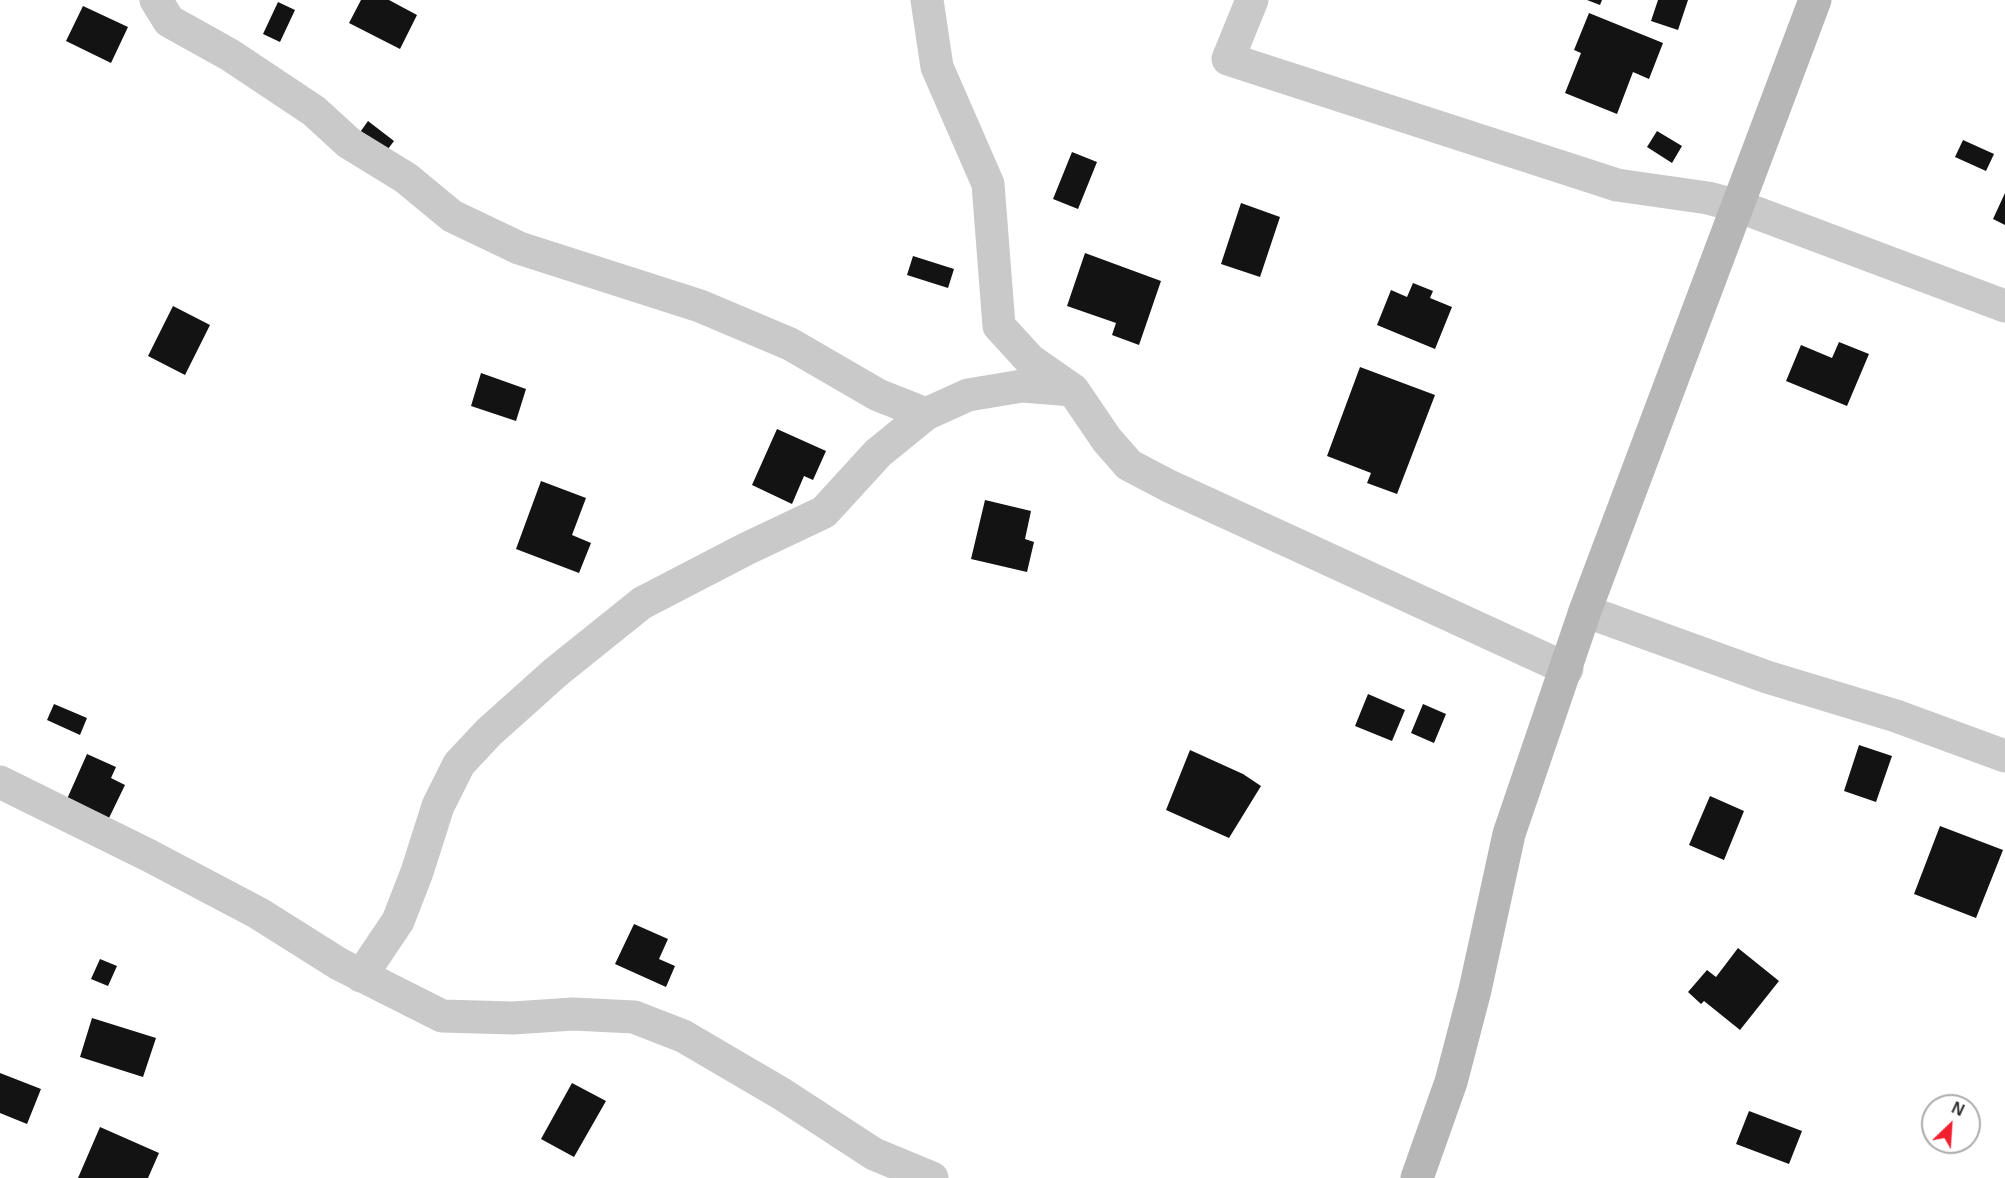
<!DOCTYPE html>
<style>
body{margin:0}
#map{position:relative;width:2005px;height:1178px;overflow:hidden;background:#fff;font-family:Helvetica,sans-serif}
canvas{display:block}
.north{position:absolute;left:1921px;top:1094px;width:60px;height:60px;box-sizing:border-box;background:#fff;border:2px solid #ababab;border-radius:50%;rotate:25deg;font-size:16px;font-weight:700;line-height:24px;text-align:center;color:#2c2c2c}
.north::after{content:'';display:block;margin:auto;width:21px;height:27px;background:#f21f2f;clip-path:polygon(50% 0,100% 100%,50% 72%,0 100%)}
</style>
<div id="map">
<canvas width="2005" height="1178"></canvas>
<div class="north">N</div>
</div>
<script>
const ctx = document.querySelector('canvas').getContext('2d');
ctx.lineJoin = 'round';
function fill(path, color) {
  ctx.fillStyle = color;
  ctx.fill(path, 'evenodd');
}
function poly(rows) {
  const path = new Path2D();
  for (const r of rows) {
    path.moveTo(r[0], r[1]);
    for (let i = 2; i < r.length; i += 2) path.lineTo(r[i], r[i + 1]);
  }
  return path;
}
function trace(path, color, width, dash) {
  ctx.strokeStyle = color;
  ctx.lineWidth = width;
  ctx.lineCap = dash ? 'butt' : 'round';
  ctx.setLineDash(dash || []);
  ctx.stroke(path);
}
fill(poly([
 [361,0,389,0,417,15,400,49,349,23],
 [1587,0,1602,0,1600,5],
 [1658,0,1688,0,1678,30,1651,21],
 [278,2,295,10,280,42,263,34],
 [83,6,128,27,111,63,66,41],
 [1589,13,1663,43,1649,79,1633,72,1617,114,1565,93,1581,53,1574,50],
 [368,121,394,141,382,157,356,138],
 [1657,131,1682,146,1672,163,1647,147],
 [1963,140,1994,154,1986,171,1955,157],
 [1072,152,1097,162,1078,209,1053,199],
 [2005,193,2005,225,1993,219],
 [1241,203,1280,217,1260,277,1221,264],
 [1085,253,1161,281,1139,345,1112,335,1116,323,1067,306],
 [913,256,954,269,948,288,907,275],
 [1413,283,1433,291,1430,298,1452,307,1435,349,1377,325,1391,290,1407,297],
 [173,306,210,325,185,375,148,356],
 [1839,342,1869,354,1847,406,1786,381,1801,345,1832,358],
 [1360,367,1435,395,1397,494,1367,483,1371,473,1327,456],
 [481,373,526,389,516,421,471,406],
 [777,429,826,451,813,480,804,476,792,504,752,485],
 [541,481,586,498,572,535,591,543,579,573,516,549],
 [985,500,1031,511,1025,539,1034,542,1027,572,971,559],
 [1368,694,1405,710,1392,741,1355,726],
 [54,704,87,718,80,735,47,720],
 [1423,704,1446,714,1434,743,1411,733],
 [1859,745,1892,756,1876,802,1844,791],
 [1190,750,1243,774,1261,786,1229,838,1166,810],
 [87,754,116,767,111,778,125,785,109,818,67,799],
 [1710,796,1744,811,1724,860,1689,845],
 [1940,826,2003,850,1976,918,1914,894],
 [634,924,668,939,659,959,675,966,666,987,615,964],
 [1738,948,1779,981,1740,1030,1704,1001,1701,1004,1688,992,1707,970,1716,977],
 [100,959,117,966,108,986,91,979],
 [92,1018,156,1038,143,1077,80,1057],
 [0,1073,41,1089,27,1124,0,1113],
 [572,1083,606,1101,574,1157,541,1139],
 [1749,1111,1802,1131,1789,1164,1736,1144],
 [100,1127,159,1153,148,1178,78,1178]
]), '#131313');
trace(poly([
 [156,0,169,21,230,55,314,111,349,143,406,178,452,216,519,248,700,306,790,344,878,395,926,414],
 [927,0,937,67,988,184,999,326,1030,360,1073,390,1107,440,1129,465,1169,486,1567,669],
 [1252,0,1228,59,1617,185,1708,198,1738,206,2005,306],
 [1585,611,1767,677,1896,716,2005,756],
 [0,782,148,855,258,913,339,964,442,1016,513,1018,573,1014,634,1017,683,1036,782,1094,874,1154,932,1178],
 [361,976,398,921,417,872,438,806,459,764,489,732,556,672,642,603,746,549,824,512,878,453,926,414,968,395,1022,386,1073,390]
]), '#c9c9c9', 33);
trace(poly([
 [1417,1178,1451,1082,1475,990,1509,834,1585,611,1815,0]
]), '#b6b6b6', 33);
</script>
